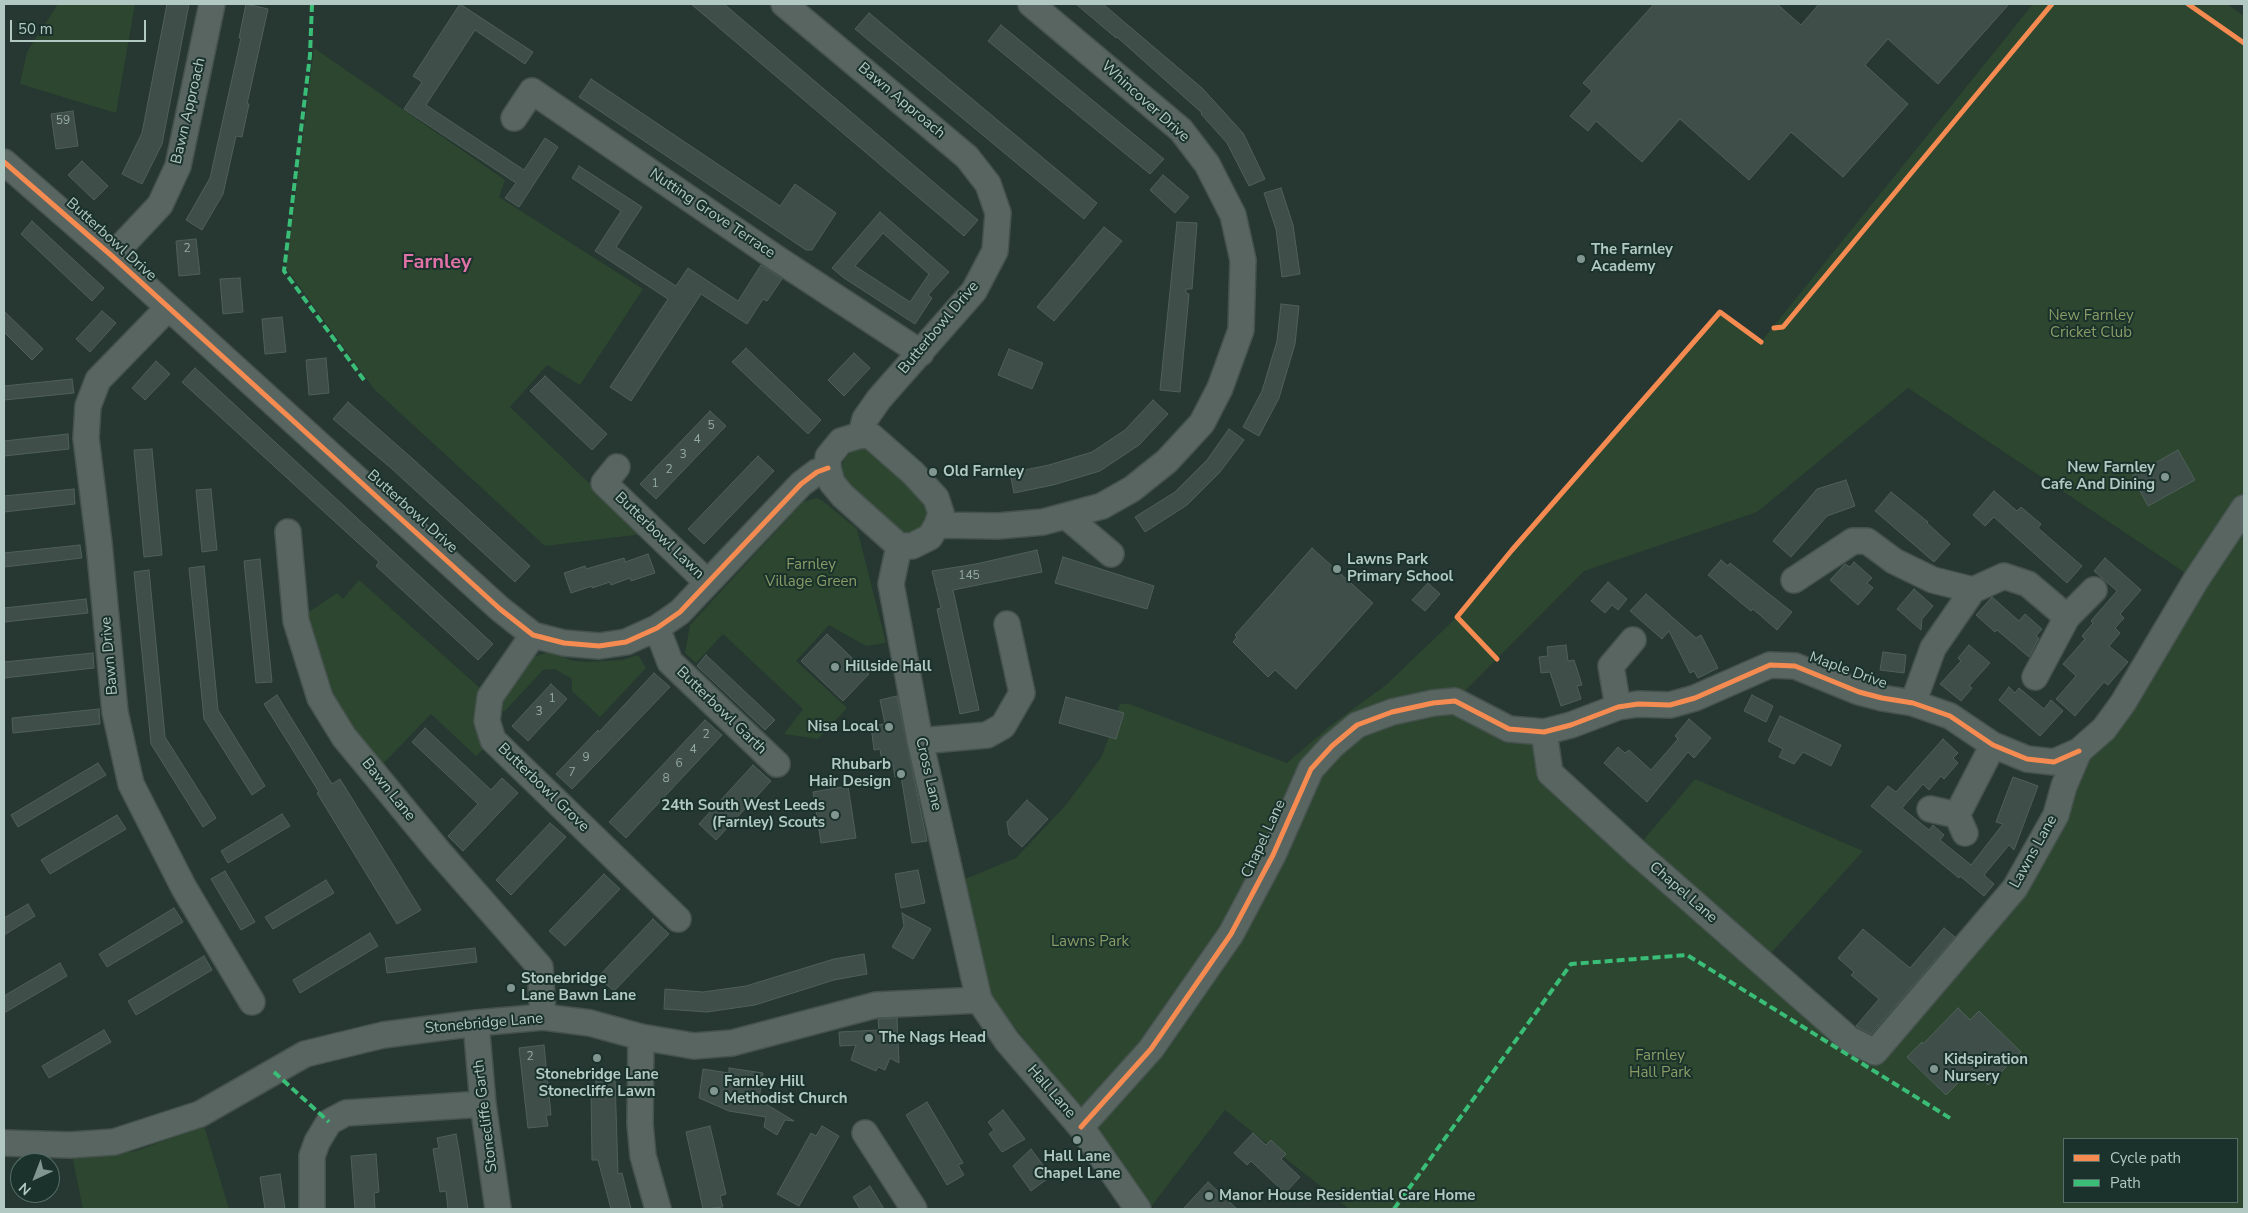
<!DOCTYPE html>
<style>
body{margin:0}
#map{position:relative;width:2248px;height:1213px;overflow:hidden;background:#273832;font-family:"Nunito Sans",sans-serif}
canvas{display:block}
.frame{position:absolute;inset:0;border:5px solid #b1c9c2;pointer-events:none}
.legend{position:absolute;left:2063px;top:1138px;width:175px;height:65px;box-sizing:border-box;background:#1a322b;border:1px solid #566e67;margin:0;padding:6px 9px;list-style:none;font-size:15px;color:#b1c9c2}
.legend li{display:flex;align-items:center;gap:10px;height:25px}
.legend b{width:25px;border:1px solid #566e67}
.north{position:absolute;left:10px;top:1153px;width:50px;height:50px;box-sizing:border-box;background:#1a322b;border:1px solid #566e67;border-radius:50%;rotate:223deg;font-size:14px;font-weight:700;line-height:20px;text-align:center;color:#b1c9c2}
.north::after{content:'';display:block;margin:auto;width:18px;height:22px;background:#819690;clip-path:polygon(50% 0,100% 100%,50% 72%,0 100%)}
.scale{position:absolute;left:10px;top:20px;width:136px;height:22px;box-sizing:border-box;border:2px solid #b1c9c2;border-top:0;padding-left:6px;font-size:15px;line-height:18px;white-space:nowrap;color:#b1c9c2;-webkit-text-stroke:4px #1a322b;paint-order:stroke}
</style>
<div id="map">
<canvas width="2248" height="1213"></canvas>
<div class="frame"></div>
<ul class="legend">
<li><b style="height:6px;background:#f68b52"></b>Cycle path</li>
<li><b style="height:6px;background:#3abd76"></b>Path</li>
</ul>
<div class="north">N</div>
<div class="scale">50 m</div>
</div>
<script>
const ctx = document.querySelector('canvas').getContext('2d');
ctx.lineJoin = 'round';
function fill(path, color) {
  ctx.fillStyle = color;
  ctx.fill(path, 'evenodd');
}
function poly(rows) {
  const path = new Path2D();
  for (const r of rows) {
    path.moveTo(r[0], r[1]);
    for (let i = 2; i < r.length; i += 2) path.lineTo(r[i], r[i + 1]);
  }
  return path;
}
function trace(path, color, width, dash) {
  ctx.strokeStyle = color;
  ctx.lineWidth = width;
  ctx.lineCap = dash ? 'butt' : 'round';
  ctx.setLineDash(dash || []);
  ctx.stroke(path);
}
function drawText(font, color, halo, rows, align = 'center') {
  ctx.font = font + ' "Nunito Sans",sans-serif';
  ctx.lineWidth = 4;
  ctx.setLineDash([]);
  ctx.textBaseline = 'middle';
  ctx.strokeStyle = halo;
  ctx.fillStyle = color;
  for (const [text, x, y, turn = 0] of rows) {
    ctx.save();
    ctx.translate(x, y);
    ctx.rotate((+turn || 0) * Math.PI / 180);
    ctx.textAlign = isNaN(turn) ? turn : align;
    if (halo) ctx.strokeText(text, 0, 0);
    ctx.fillText(text, 0, 0);
    ctx.restore();
  }
}
fill(poly([
 [58,4,135,4,116,113,20,84,27,52],
 [2033,4,2227,4,2244,16,2244,1209,1349,1209,1225,1110,1150,1208,1089,1117,1026,1042,993,998,979,1000,953,884,1016,858,1066,805,1102,756,1120,704,1129,704,1287,763,1331,725,1386,685,1457,617,1512,550,1720,312,1761,342],
 [1908,388,2196,580,2064,786,2015,888,1875,1052,1762,963,1863,851,1695,779,1635,850,1550,773,1544,732,1455,701,1584,571,1757,512],
 [2064,1139,2237,1139,2237,1202,2064,1202],
 [314,48,505,180,499,197,643,289,580,385,547,365,510,407,642,534,545,546,374,389,286,268],
 [863,447,873,449,921,497,927,510,926,518,918,530,911,533,902,533,843,479,841,469,844,459,853,450],
 [817,498,823,501,857,529,886,643,866,646,829,625,796,661,847,708,818,739,784,734,803,709,723,634,696,663,685,653,690,625,803,502],
 [359,580,490,697,493,740,476,756,431,714,374,773,344,737,296,621,337,593,343,599],
 [548,652,574,661,588,662,622,660,638,655,646,668,600,717,572,691,572,679,555,669,543,670,504,712,499,708,502,692,534,657],
 [204,1126,229,1209,83,1209,72,1155,100,1156,136,1151]
]), '#2c462f');
const building = poly([
 [167,4,189,4,162,144,142,184,122,174,142,133,167,4],
 [246,4,268,9,247,104,249,104,242,137,236,136,223,194,202,230,186,220,210,178,241,38,239,38,246,4],
 [460,4,533,52,525,64,475,30,426,105,524,170,545,138,558,147,519,207,505,198,516,183,404,109,422,82,413,76,460,4],
 [691,4,724,4,978,220,964,236,691,4],
 [1076,4,1103,4,1202,88,1243,133,1265,179,1249,186,1227,143,1201,114,1202,113,1117,37,1116,38,1076,4],
 [1654,4,1777,4,1801,25,1819,4,2009,4,1938,84,1888,39,1865,65,1908,104,1843,177,1791,132,1749,180,1680,119,1642,162,1596,121,1588,131,1570,116,1592,91,1583,83,1654,4],
 [869,13,1097,203,1084,219,855,29,869,13],
 [1001,25,1164,159,1150,174,988,41,1001,25],
 [591,79,780,206,795,184,836,213,812,250,806,250,579,97,591,79],
 [73,111,78,146,56,149,51,114,73,111],
 [82,161,108,186,94,200,68,175,82,161],
 [579,166,642,207,616,247,676,286,688,268,738,301,761,265,782,279,767,301,763,299,747,324,701,294,631,401,610,387,668,299,595,251,621,211,572,178,579,166],
 [1163,175,1189,197,1175,213,1150,190,1163,175],
 [1281,188,1293,225,1300,274,1282,277,1276,229,1264,193,1281,188],
 [880,212,949,272,928,295,932,298,915,324,844,278,832,268,880,212],
 [883,233,929,274,910,302,855,266,883,233],
 [32,221,104,288,92,301,21,234,32,221],
 [1177,222,1197,223,1192,289,1186,289,1186,293,1189,294,1180,392,1160,390,1177,222],
 [1104,227,1122,241,1054,321,1037,307,1104,227],
 [196,239,200,274,179,276,176,241,196,239],
 [240,278,243,312,223,314,220,279,240,278],
 [1281,304,1299,306,1295,344,1279,398,1259,436,1243,427,1262,391,1277,341,1281,304],
 [4,311,43,349,32,360,4,332,4,311],
 [102,311,116,323,90,352,76,339,102,311],
 [282,317,286,352,265,354,262,319,282,317],
 [746,348,821,420,808,434,732,362,746,348],
 [1009,349,1043,363,1032,389,998,375,1009,349],
 [854,353,870,368,844,396,828,380,854,353],
 [326,358,329,393,309,395,306,360,326,358],
 [156,361,170,374,145,400,132,388,156,361],
 [195,368,493,644,478,660,376,566,379,562,182,382,195,368],
 [545,376,607,434,592,450,530,391,545,376],
 [72,379,74,393,4,400,4,386,72,379],
 [1153,400,1168,414,1139,445,1100,471,1053,485,1014,493,1010,473,1049,465,1092,452,1125,430,1153,400],
 [348,402,414,460,530,566,515,582,391,468,333,419,348,402],
 [710,411,726,426,656,499,640,484,710,411],
 [1229,429,1244,440,1220,472,1187,505,1145,532,1135,517,1175,492,1207,460,1229,429],
 [68,434,69,449,4,456,4,441,68,434],
 [152,449,162,555,144,557,134,450,152,449],
 [2178,450,2195,480,2148,506,2132,476,2178,450],
 [758,456,774,471,704,544,688,529,758,456],
 [1846,480,1855,506,1827,516,1791,557,1773,541,1817,489,1846,480],
 [74,489,75,504,4,512,4,496,74,489],
 [211,489,217,550,202,552,196,490,211,489],
 [1994,491,2017,511,2021,507,2041,524,2038,528,2082,566,2067,583,1994,517,1985,526,1973,515,1994,491],
 [1891,492,1928,522,1927,523,1950,544,1934,562,1875,511,1891,492],
 [80,545,82,558,4,567,4,553,80,545],
 [1312,548,1373,603,1296,689,1275,670,1268,677,1233,642,1237,637,1235,635,1312,548],
 [1037,550,1042,572,953,590,979,710,960,714,937,609,941,608,932,571,976,564,1037,550],
 [648,554,655,573,631,581,630,578,611,585,610,582,592,588,592,586,571,593,564,573,585,566,586,569,624,558,625,562,648,554],
 [1063,557,1154,586,1147,609,1055,583,1063,557],
 [2105,558,2141,590,2120,614,2124,618,2115,628,2120,633,2109,646,2128,662,2108,685,2104,682,2075,716,2056,699,2076,676,2063,664,2085,639,2082,636,2093,623,2091,621,2117,591,2094,571,2105,558],
 [260,559,272,682,256,683,244,561,260,559],
 [1721,560,1728,566,1730,563,1792,612,1777,630,1753,609,1751,611,1740,602,1708,575,1721,560],
 [1854,562,1872,578,1867,583,1873,588,1858,605,1830,580,1845,564,1850,567,1854,562],
 [204,566,218,710,265,786,252,795,204,719,189,568,204,566],
 [149,570,165,737,216,818,203,827,151,744,134,572,149,570],
 [1608,582,1627,599,1618,610,1612,605,1605,613,1591,601,1608,582],
 [1428,583,1440,594,1425,611,1412,600,1428,583],
 [1914,589,1933,606,1922,619,1921,630,1897,609,1914,589],
 [1646,594,1696,638,1701,635,1718,668,1698,678,1694,671,1690,673,1669,631,1662,639,1630,611,1646,594],
 [1992,597,2019,621,2025,614,2042,629,2036,636,2039,638,2029,657,1997,630,1995,632,1976,615,1992,597],
 [86,599,88,613,4,622,4,608,86,599],
 [827,634,869,674,843,701,801,661,827,634],
 [1566,645,1568,661,1574,660,1582,685,1577,686,1581,699,1561,706,1550,672,1541,673,1539,657,1548,656,1547,647,1566,645],
 [1969,645,1990,663,1969,686,1972,688,1961,701,1940,684,1961,661,1958,658,1969,645],
 [1883,652,1906,655,1904,673,1880,670,1883,652],
 [93,653,94,668,4,678,4,662,93,653],
 [706,655,775,720,765,730,697,666,706,655],
 [654,673,670,687,572,789,556,774,598,730,599,732,654,673],
 [551,684,567,699,528,741,512,726,551,684],
 [2009,687,2015,693,2019,688,2044,709,2051,700,2063,711,2040,736,1999,700,2009,687],
 [277,695,332,784,340,779,421,910,397,924,317,793,319,792,264,704,277,695],
 [1752,695,1773,706,1766,722,1744,711,1752,695],
 [897,696,927,841,912,843,901,776,895,777,893,765,883,767,880,749,874,750,871,726,885,724,880,700,897,696],
 [1066,697,1124,713,1116,739,1059,723,1066,697],
 [99,709,100,724,13,733,12,718,99,709],
 [1780,716,1841,745,1831,766,1803,752,1794,764,1779,757,1783,749,1768,741,1780,716],
 [1689,719,1711,738,1694,758,1688,752,1647,802,1604,763,1618,747,1625,753,1629,750,1651,770,1678,739,1675,736,1689,719],
 [705,720,722,735,626,838,609,822,705,720],
 [425,728,491,790,502,778,518,793,463,851,448,836,478,804,412,742,425,728],
 [1943,739,1958,753,1953,758,1958,763,1944,779,1941,776,1929,790,1923,784,1902,808,1929,830,1933,825,1944,835,1940,840,1971,865,2003,824,1996,822,2013,777,2038,786,2014,850,2009,845,1984,875,1994,884,1984,896,1960,876,1959,878,1871,806,1888,786,1896,792,1943,739],
 [98,763,106,775,18,827,11,815,98,763],
 [753,765,771,781,716,840,699,824,753,765],
 [848,786,856,838,821,843,813,792,848,786],
 [1027,800,1048,819,1022,847,1009,835,1007,822,1027,800],
 [282,814,290,826,228,863,221,851,282,814],
 [117,815,126,829,50,874,41,860,117,815],
 [550,823,566,837,511,895,496,880,550,823],
 [918,870,925,903,901,908,895,874,918,870],
 [225,871,255,922,241,930,211,879,225,871],
 [604,874,620,889,565,946,549,931,604,874],
 [326,880,334,893,273,929,265,917,326,880],
 [28,904,35,916,4,935,4,918,28,904],
 [174,908,183,922,107,967,99,954,174,908],
 [902,913,931,929,913,959,892,947,904,926,902,913],
 [653,919,669,934,614,991,598,977,653,919],
 [1944,928,1955,937,1871,1034,1856,1026,1879,999,1851,975,1854,972,1838,958,1863,929,1910,968,1944,928],
 [370,933,378,946,300,993,293,980,370,933],
 [475,948,477,962,387,973,385,958,475,948],
 [864,954,867,974,834,980,755,1005,707,1012,664,1009,665,989,703,992,746,986,834,959,864,954],
 [204,956,212,970,136,1015,128,1001,204,956],
 [60,963,67,976,4,1013,4,996,60,963],
 [1958,1008,1970,1020,1979,1011,2021,1052,1988,1085,1972,1069,1946,1095,1907,1057,1922,1042,1923,1044,1958,1008],
 [897,1018,899,1063,890,1058,885,1070,878,1067,876,1071,851,1060,856,1045,840,1046,839,1032,879,1030,878,1019,897,1018],
 [104,1030,111,1042,49,1078,42,1066,104,1030],
 [544,1045,551,1115,546,1115,548,1126,528,1128,519,1048,544,1045],
 [729,1068,763,1073,759,1100,794,1121,785,1120,777,1135,764,1127,766,1117,729,1111,699,1098,703,1069,729,1073,729,1068],
 [596,1078,615,1078,618,1174,622,1173,631,1209,611,1209,598,1160,592,1160,591,1090,596,1089,596,1078],
 [927,1102,963,1163,958,1165,964,1175,947,1185,906,1115,927,1102],
 [1003,1110,1025,1139,1002,1152,989,1134,994,1130,988,1122,1003,1110],
 [710,1126,726,1194,720,1196,723,1207,703,1209,686,1132,710,1126],
 [822,1126,839,1136,799,1206,777,1194,811,1133,816,1136,822,1126],
 [1253,1133,1266,1145,1271,1140,1286,1154,1281,1159,1300,1177,1285,1193,1251,1161,1247,1165,1234,1153,1253,1133],
 [456,1134,459,1150,468,1209,448,1209,446,1191,440,1192,433,1149,439,1148,437,1138,456,1134],
 [1031,1149,1051,1176,1031,1191,1013,1166,1031,1149],
 [376,1154,379,1192,374,1193,375,1209,355,1209,351,1156,376,1154],
 [280,1174,285,1209,265,1209,260,1177,280,1174],
 [1208,1182,1237,1209,1183,1209,1208,1182],
 [870,1186,884,1209,860,1209,853,1197,870,1186]
]);
fill(building, '#3f4e48');
trace(building, '#4f5f5a', 1);
const minor = poly([
 [784,4,967,157,988,184,998,213,995,251,974,291,879,399,865,419,861,435],
 [514,118,532,91,776,258,921,353],
 [4,162,112,256,500,609,533,635,564,643,599,646,626,642,657,628,680,612,801,484,817,472,828,468],
 [112,256,160,205,178,166,212,4],
 [168,308,98,380,88,406,86,438,99,543,115,712,131,784,184,888,252,1002],
 [861,435,871,436,913,473,936,498,941,513,937,525,930,537,912,546,899,546,843,496,832,483,828,468,828,457,841,441,861,435],
 [617,467,604,483,707,582],
 [1066,516,1111,554],
 [937,525,998,526,1043,522,1102,506,1132,489,1167,461,1202,423,1220,388,1241,330,1243,260,1233,215,1207,164,1181,130,1031,4],
 [288,532,296,621,320,698,344,737,439,852,540,967,543,1017],
 [899,546,891,584,920,741,979,1000,1007,1041,1081,1127,1138,1209],
 [1794,580,1853,541,1867,541,1894,561,1933,580,1973,590,1933,648,1913,703],
 [1973,590,2004,576,2028,584,2067,617,2035,677],
 [2067,617,2094,590],
 [657,628,670,662,777,764],
 [533,635,490,697,487,721,493,740,678,919],
 [1618,707,1611,666,1633,640],
 [1544,732,1550,773,1635,851,1849,1039,1875,1052,2015,888,2056,815,2064,786,2079,751,2104,729,2123,703,2196,580,2244,508],
 [920,741,987,735,1003,726,1022,693,1007,624],
 [1930,809,1957,815],
 [1965,833,1957,815,1993,745],
 [476,1023,483,1104,498,1209],
 [641,1037,640,1124,643,1156,658,1209],
 [1081,1127,1151,1049,1231,934,1273,855,1311,769,1332,746,1357,725,1392,712,1433,703,1455,701,1509,729,1544,732,1571,725,1618,707,1638,704,1670,705,1695,698,1770,665,1795,666,1859,692,1882,698,1913,703,1950,716,1993,745,2027,759,2054,762,2079,751],
 [865,1133,914,1209],
 [4,1143,70,1145,114,1142,200,1114,305,1054,383,1035,476,1023,543,1017,590,1023,641,1037,694,1046,732,1043,876,1005,979,1000],
 [312,1209,312,1156,317,1142,329,1122,346,1113,483,1104]
]);
trace(minor, '#46524e', 28);
trace(minor, '#586560', 25);
trace(poly([
 [312,4,310,55,284,271,364,380],
 [274,1072,329,1122],
 [1394,1209,1571,964,1687,955,1953,1120]
]), '#3abd76', 4, [8, 4]);
trace(poly([
 [2188,4,2244,43],
 [4,162,112,256,500,609,533,635,564,643,599,646,626,642,657,628,680,612,801,484,817,472,828,468],
 [1774,328,1783,327,2052,4],
 [1497,659,1457,617,1512,550,1720,312,1761,342],
 [1081,1127,1151,1049,1231,934,1273,855,1311,769,1332,746,1357,725,1392,712,1433,703,1455,701,1509,729,1544,732,1571,725,1618,707,1638,704,1670,705,1695,698,1770,665,1795,666,1859,692,1882,698,1913,703,1950,716,1993,745,2027,759,2054,762,2079,751]
]), '#f68b52', 5);
for (const [x, y, r, color] of [
 [1581,259,5,"#819690"],
 [933,472,5,"#819690"],
 [2165,477,5,"#819690"],
 [1337,569,5,"#819690"],
 [835,667,5,"#819690"],
 [889,727,5,"#819690"],
 [901,774,5,"#819690"],
 [835,815,5,"#819690"],
 [511,988,5,"#819690"],
 [869,1038,5,"#819690"],
 [597,1058,5,"#819690"],
 [1934,1069,5,"#819690"],
 [714,1091,5,"#819690"],
 [1077,1140,5,"#819690"],
 [1209,1196,5,"#819690"]
]) {
  const dot = new Path2D();
  dot.arc(x, y, r, 0, 2 * Math.PI);
  ctx.fillStyle = color;
  ctx.fill(dot);
  trace(dot, '#1a322b', 2);
}
drawText('12px', '#94aaa4', null, [
 ["59",63,121],
 ["2",187,249],
 ["5",711,426],
 ["4",697,440],
 ["3",683,455],
 ["2",669,470],
 ["1",655,484],
 ["145",969,576],
 ["1",552,699],
 ["3",539,712],
 ["2",706,735],
 ["4",693,750],
 ["9",586,758],
 ["6",679,764],
 ["7",572,773],
 ["8",666,779],
 ["2",530,1057]
]);
drawText('15px', '#b1c9c2', '#1a322b', [
 ["Bawn Approach",901,101,40],
 ["Whincover Drive",1145,102,42],
 ["Bawn Approach",189,111,-77],
 ["Nutting Grove Terrace",712,214,34],
 ["Butterbowl Drive",111,240,42],
 ["Butterbowl Drive",939,328,-50],
 ["Butterbowl Drive",412,512,42],
 ["Butterbowl Lawn",659,536,44],
 ["Bawn Drive",110,656,-95],
 ["Maple Drive",1848,671,20],
 ["Butterbowl Garth",721,711,44],
 ["Cross Lane",928,774,77],
 ["Butterbowl Grove",543,788,44],
 ["Bawn Lane",388,790,51],
 ["Chapel Lane",1264,839,-65],
 ["Lawns Lane",2034,852,-61],
 ["Chapel Lane",1683,893,41],
 ["Stonebridge Lane",484,1024,-5],
 ["Hall Lane",1051,1092,49],
 ["Stonecliffe Garth",486,1116,-97]
]);
drawText('bold 15px', '#b1c9c2', '#1a322b', [
 ["The Farnley",1591,250],
 ["Academy",1591,267],
 ["New Farnley",2155,468,"right"],
 ["Cafe And Dining",2155,485,"right"],
 ["Old Farnley",943,472],
 ["Lawns Park",1347,560],
 ["Primary School",1347,577],
 ["Hillside Hall",845,667],
 ["Nisa Local",879,727,"right"],
 ["Rhubarb",891,765,"right"],
 ["Hair Design",891,782,"right"],
 ["24th South West Leeds",825,806,"right"],
 ["(Farnley) Scouts",825,823,"right"],
 ["Stonebridge",521,979],
 ["Lane Bawn Lane",521,996],
 ["The Nags Head",879,1038],
 ["Kidspiration",1944,1060],
 ["Nursery",1944,1077],
 ["Stonebridge Lane",597,1075,"center"],
 ["Stonecliffe Lawn",597,1092,"center"],
 ["Farnley Hill",724,1082],
 ["Methodist Church",724,1099],
 ["Hall Lane",1077,1157,"center"],
 ["Chapel Lane",1077,1174,"center"],
 ["Manor House Residential Care Home",1219,1196]
], 'left');
drawText('15px', '#8b9c66', '#1a322b', [
 ["New Farnley",2091,316],
 ["Cricket Club",2091,333],
 ["Farnley",811,565],
 ["Village Green",811,582],
 ["Lawns Park",1090,942],
 ["Farnley",1660,1056],
 ["Hall Park",1660,1073]
]);
drawText('bold 20px', '#e172a7', '#1a322b', [
 ["Farnley",437,263]
]);
</script>
